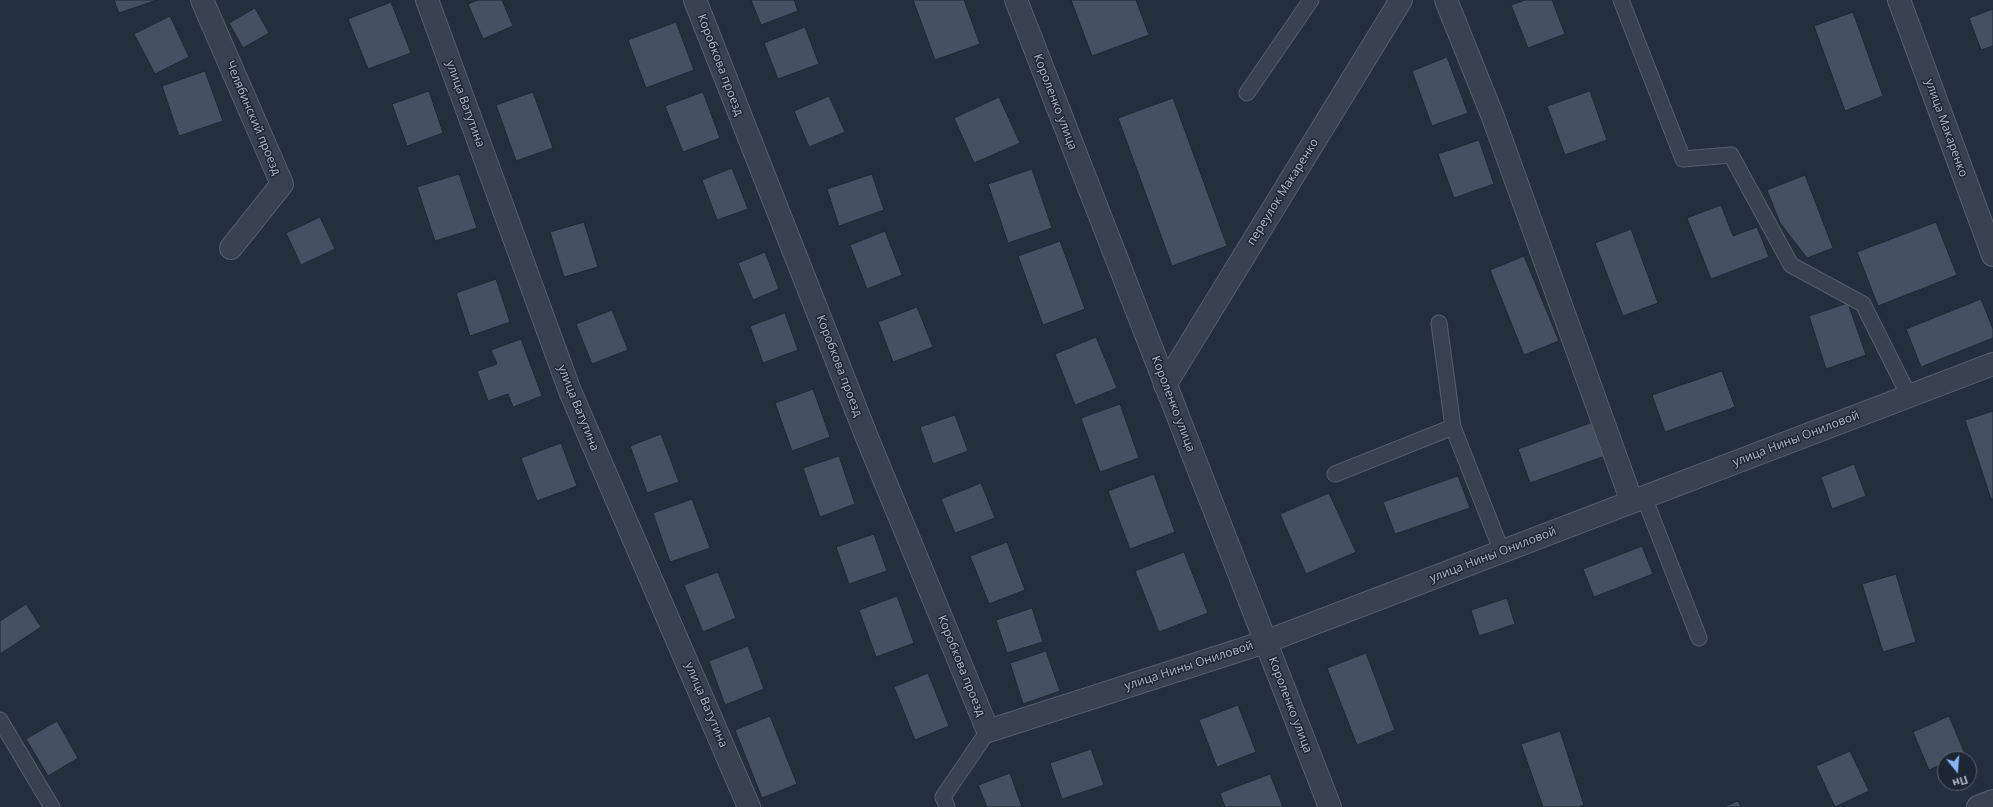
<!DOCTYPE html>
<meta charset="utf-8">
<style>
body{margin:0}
#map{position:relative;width:1993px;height:807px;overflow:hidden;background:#242f3e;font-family:"Open Sans",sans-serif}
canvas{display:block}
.north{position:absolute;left:1937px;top:751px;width:40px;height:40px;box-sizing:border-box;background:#1d2633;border:1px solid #59626f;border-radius:50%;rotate:163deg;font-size:11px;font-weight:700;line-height:16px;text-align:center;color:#b4bcc9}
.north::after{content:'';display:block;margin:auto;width:14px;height:18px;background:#8ab4f8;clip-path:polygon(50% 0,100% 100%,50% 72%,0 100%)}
</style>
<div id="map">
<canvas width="1993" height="807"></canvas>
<div class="north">Пн</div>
</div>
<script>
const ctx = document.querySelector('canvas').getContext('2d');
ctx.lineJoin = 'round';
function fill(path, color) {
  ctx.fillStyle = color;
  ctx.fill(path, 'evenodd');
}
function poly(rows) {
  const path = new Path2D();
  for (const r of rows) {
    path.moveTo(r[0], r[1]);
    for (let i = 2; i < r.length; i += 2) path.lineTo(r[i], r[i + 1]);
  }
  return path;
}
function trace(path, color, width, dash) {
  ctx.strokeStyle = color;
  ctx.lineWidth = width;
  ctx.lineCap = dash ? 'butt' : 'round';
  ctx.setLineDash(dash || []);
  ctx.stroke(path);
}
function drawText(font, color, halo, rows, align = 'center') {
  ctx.font = font + ' "Open Sans",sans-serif';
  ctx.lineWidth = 3;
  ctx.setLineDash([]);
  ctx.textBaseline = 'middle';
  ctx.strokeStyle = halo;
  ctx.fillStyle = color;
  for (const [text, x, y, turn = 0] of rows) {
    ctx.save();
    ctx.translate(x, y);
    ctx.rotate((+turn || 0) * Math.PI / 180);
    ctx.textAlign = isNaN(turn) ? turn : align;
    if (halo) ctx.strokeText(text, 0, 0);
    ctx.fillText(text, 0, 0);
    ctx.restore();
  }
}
const building = poly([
 [114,0,157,0,119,13,114,0],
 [478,0,502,0,513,26,483,39,468,4,478,0],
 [751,0,794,0,798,11,761,25,751,0],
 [913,0,964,0,980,44,935,60,913,0],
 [1071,0,1136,0,1149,35,1092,56,1071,0],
 [1525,0,1552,0,1565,34,1528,48,1511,5,1525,0],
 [391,2,411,53,368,69,348,19,391,2],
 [255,8,269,33,243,48,229,23,255,8],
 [1993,9,1993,46,1981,50,1969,18,1993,9],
 [1853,12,1883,96,1845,111,1814,26,1853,12],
 [170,16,189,57,155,74,134,34,170,16],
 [676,22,694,70,646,88,628,40,676,22],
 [805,27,819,64,778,79,764,43,805,27],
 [1447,57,1468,113,1432,126,1412,71,1447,57],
 [205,71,223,121,179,136,162,86,205,71],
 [429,91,443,133,407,146,392,104,429,91],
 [1590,91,1607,140,1565,155,1547,106,1590,91],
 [533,92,553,148,516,161,496,105,533,92],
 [703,92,720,138,683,152,665,106,703,92],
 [829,96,845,132,809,147,794,111,829,96],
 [999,97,1020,143,974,163,954,118,999,97],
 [1173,98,1227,246,1172,266,1118,118,1173,98],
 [1479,140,1494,184,1454,198,1438,154,1479,140],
 [732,168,748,209,717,220,702,180,732,168],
 [1032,169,1052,228,1008,243,988,184,1032,169],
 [459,174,477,228,435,241,417,187,459,174],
 [872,174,884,210,839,226,827,189,872,174],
 [1805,175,1833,248,1807,258,1780,223,1767,190,1805,175],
 [1721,205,1733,236,1757,227,1769,257,1711,279,1687,218,1721,205],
 [320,217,335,249,301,265,286,233,320,217],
 [584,222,598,267,564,277,550,232,584,222],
 [1936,222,1957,275,1878,306,1857,252,1936,222],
 [1631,229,1658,303,1623,316,1595,243,1631,229],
 [885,231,902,275,867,289,850,245,885,231],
 [1060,241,1085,309,1043,325,1018,256,1060,241],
 [765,252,779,289,753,300,738,263,765,252],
 [1524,256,1559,341,1524,355,1490,270,1524,256],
 [496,279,510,322,470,336,456,293,496,279],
 [1981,299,1993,329,1993,338,1921,367,1906,329,1981,299],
 [1848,303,1866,355,1826,369,1809,316,1848,303],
 [917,307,933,347,893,362,878,322,917,307],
 [612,310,628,350,592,364,576,324,612,310],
 [785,313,798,350,763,363,750,326,785,313],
 [1096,337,1117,388,1075,405,1055,354,1096,337],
 [521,339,542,396,513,407,508,394,488,401,477,371,497,364,491,350,521,339],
 [1722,371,1735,407,1665,432,1652,395,1722,371],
 [813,389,830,437,792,451,775,403,813,389],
 [1120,404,1139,458,1100,472,1081,418,1120,404],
 [1993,411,1993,499,1991,499,1965,420,1993,411],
 [955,415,968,451,933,464,920,427,955,415],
 [1593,422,1605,456,1530,483,1518,449,1593,422],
 [661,434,679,482,647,493,630,446,661,434],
 [561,443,577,486,537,501,521,458,561,443],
 [839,456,855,504,820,517,803,468,839,456],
 [1854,464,1866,496,1832,509,1821,477,1854,464],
 [1154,474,1175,532,1130,549,1108,491,1154,474],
 [1458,476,1470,508,1395,534,1383,502,1458,476],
 [981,483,995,518,955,533,941,499,981,483],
 [1329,493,1356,552,1306,574,1280,514,1329,493],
 [692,499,710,548,670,562,653,513,692,499],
 [874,534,887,571,849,584,836,547,874,534],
 [1007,542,1025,590,989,604,970,556,1007,542],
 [1642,546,1653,574,1594,597,1583,569,1642,546],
 [1184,552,1208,613,1159,632,1135,571,1184,552],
 [718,572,736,618,703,632,684,585,718,572],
 [1896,574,1916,642,1883,652,1862,584,1896,574],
 [897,596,914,643,876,657,859,610,897,596],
 [1507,598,1515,624,1479,636,1471,610,1507,598],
 [26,604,41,627,0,654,0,621,26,604],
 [1032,608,1043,642,1007,653,996,620,1032,608],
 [748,646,764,689,725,705,709,661,748,646],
 [1046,651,1060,691,1023,704,1010,663,1046,651],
 [1366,653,1395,730,1357,745,1327,668,1366,653],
 [928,673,949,726,915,740,894,687,928,673],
 [1238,705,1256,752,1217,767,1199,720,1238,705],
 [770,716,797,784,762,798,735,730,770,716],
 [1949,716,1965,754,1954,759,1945,759,1945,763,1929,770,1913,732,1949,716],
 [57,721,78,758,48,776,26,739,57,721],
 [1560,731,1584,805,1578,807,1543,807,1521,744,1560,731],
 [1091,749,1104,785,1062,799,1050,763,1091,749],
 [1850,751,1869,791,1835,807,1816,766,1850,751],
 [1010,773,1022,807,987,807,978,785,1010,773],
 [1270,774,1283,807,1225,807,1220,793,1270,774],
 [1738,801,1741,807,1723,807,1738,801]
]);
fill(building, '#455162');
trace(building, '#1f2835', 1);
const service = poly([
 [1621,0,1683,159,1731,155,1791,265,1863,304,1909,396],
 [1247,93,1311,0],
 [1439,323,1453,427,1502,552],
 [1335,474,1453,427],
 [1644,497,1699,638],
 [0,720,52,807],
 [947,807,943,797,988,731]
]);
const minor = poly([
 [202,0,282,184,231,248],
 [427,0,570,391,749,807],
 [695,0,868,440,988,731,1265,642,1993,364],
 [1446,0,1493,117,1632,502],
 [1899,0,1993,255],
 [1165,385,1401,0],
 [1978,807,1993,801]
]);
const tertiary = poly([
 [1016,0,1330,807]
]);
trace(service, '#565f6c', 17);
trace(minor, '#565f6c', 24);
trace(tertiary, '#565f6c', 24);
trace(service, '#38414e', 15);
trace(minor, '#38414e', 22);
trace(tertiary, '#38414e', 22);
drawText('12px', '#b4bcc9', '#1d2633', [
 ["Коробкова проезд",720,65,69],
 ["Короленко улица",1055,102,69],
 ["улица Ватутина",465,104,70],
 ["Челябинский проезд",253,118,67],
 ["улица Макаренко",1946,128,70],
 ["переулок Макаренко",1283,192,-58],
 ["Коробкова проезд",839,366,69],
 ["Короленко улица",1173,404,69],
 ["улица Ватутина",578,408,68],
 ["улица Нины Ониловой",1796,439,-21],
 ["улица Нины Ониловой",1493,555,-21],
 ["Коробкова проезд",961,666,68],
 ["улица Нины Ониловой",1189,666,-18],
 ["улица Ватутина",706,705,67],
 ["Короленко улица",1290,705,69]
]);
</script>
